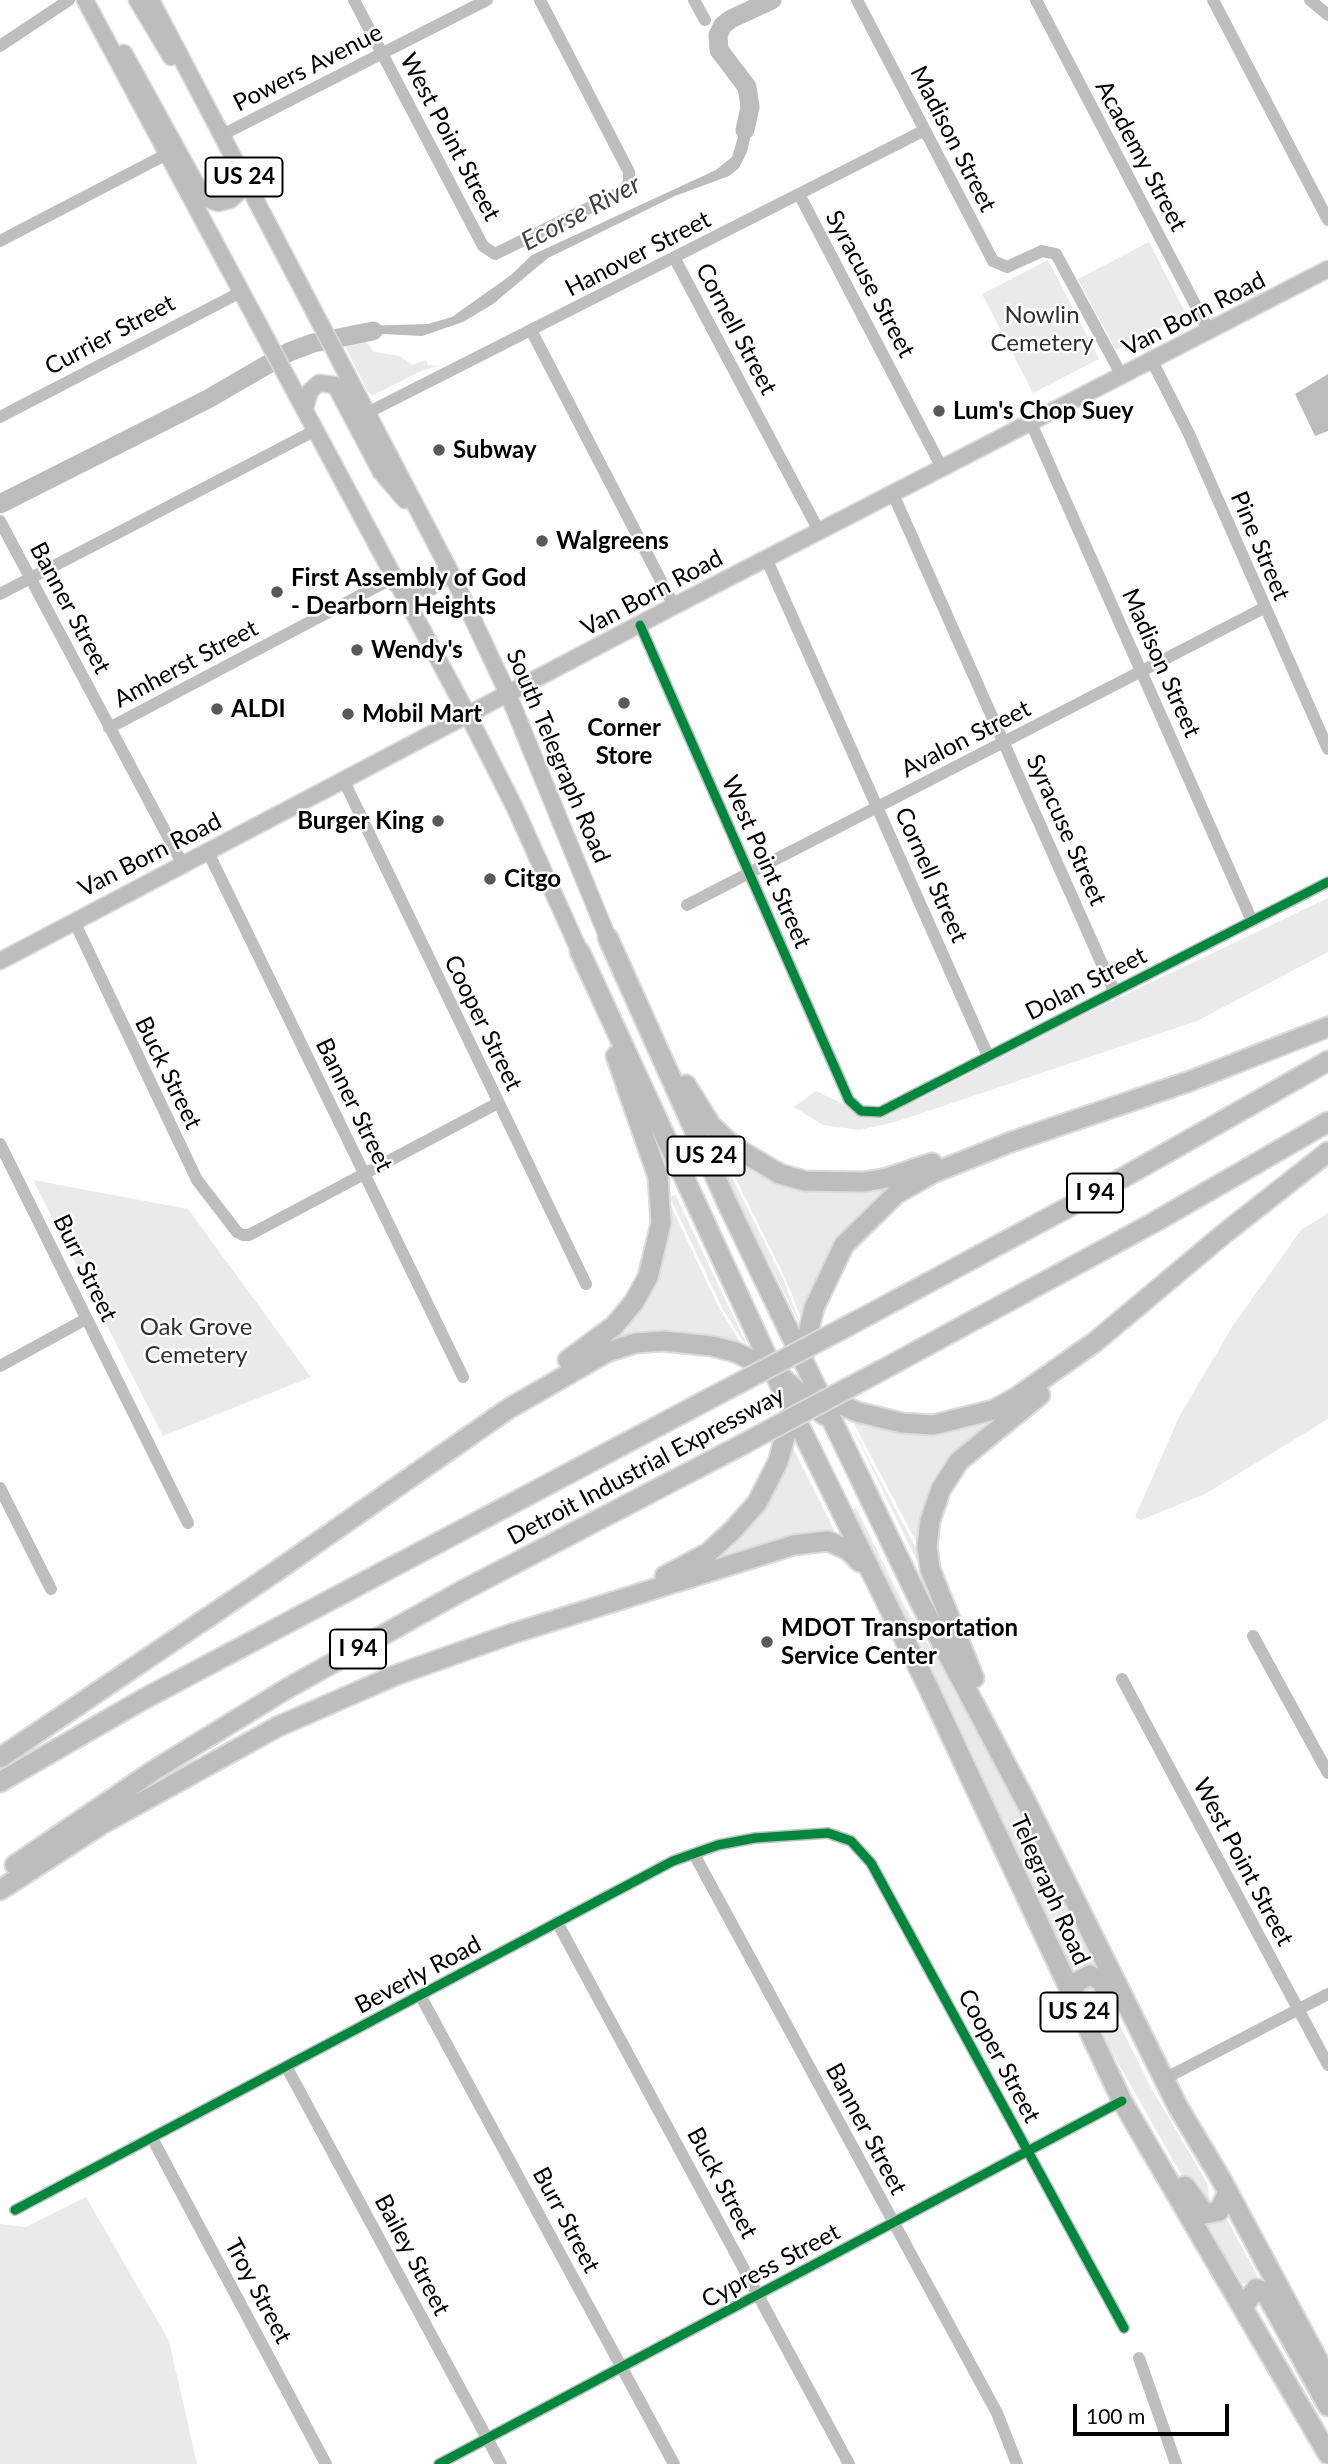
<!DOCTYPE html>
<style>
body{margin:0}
#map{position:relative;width:1328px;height:2464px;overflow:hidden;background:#fff;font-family:Lato,sans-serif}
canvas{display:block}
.scale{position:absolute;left:1073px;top:2404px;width:156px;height:32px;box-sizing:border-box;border:4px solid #000;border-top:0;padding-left:9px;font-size:21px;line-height:24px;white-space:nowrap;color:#000;-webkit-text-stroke:5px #fff;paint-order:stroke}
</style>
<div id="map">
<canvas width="1328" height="2464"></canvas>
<div class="scale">100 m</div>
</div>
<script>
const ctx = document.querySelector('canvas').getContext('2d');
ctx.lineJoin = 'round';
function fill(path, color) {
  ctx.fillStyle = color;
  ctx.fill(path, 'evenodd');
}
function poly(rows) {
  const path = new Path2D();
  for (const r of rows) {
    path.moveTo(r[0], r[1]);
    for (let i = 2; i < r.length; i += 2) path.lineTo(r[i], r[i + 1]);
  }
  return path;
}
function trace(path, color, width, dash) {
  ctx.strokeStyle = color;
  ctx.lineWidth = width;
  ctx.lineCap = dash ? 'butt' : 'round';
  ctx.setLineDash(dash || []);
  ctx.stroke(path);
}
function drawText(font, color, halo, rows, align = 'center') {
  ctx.font = font + ' Lato,sans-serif';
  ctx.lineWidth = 5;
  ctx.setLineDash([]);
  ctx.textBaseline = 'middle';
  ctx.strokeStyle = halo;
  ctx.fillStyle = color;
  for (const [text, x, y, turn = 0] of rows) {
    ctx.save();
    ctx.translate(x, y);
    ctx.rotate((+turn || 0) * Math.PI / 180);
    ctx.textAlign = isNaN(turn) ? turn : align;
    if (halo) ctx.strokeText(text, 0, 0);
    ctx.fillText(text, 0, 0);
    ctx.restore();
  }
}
fill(poly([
 [1149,242,1186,314,1116,350,1078,279],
 [1048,260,1099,359,1033,393,982,294],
 [364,339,374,352,400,356,412,365,426,360,428,365,436,366,454,362,423,370,373,395,368,392,344,344],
 [1328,898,1328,952,1197,1021,895,1122,859,1130,823,1125,794,1107,816,1091,872,1118,924,1097,1085,1014],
 [713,1138,718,1140,715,1144,783,1279,802,1328,708,1142],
 [719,1145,750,1164,885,1184,890,1190,804,1325,785,1278],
 [33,1180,188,1209,311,1377,163,1436],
 [675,1194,747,1345,746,1346,723,1310,672,1201,667,1200],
 [667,1204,670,1204,718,1306,743,1347,614,1340,612,1335,630,1316],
 [1328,1213,1328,1419,1205,1494,1141,1520,1135,1517,1180,1415,1234,1324,1301,1230],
 [851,1418,923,1433,987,1424,989,1429,965,1450,918,1545],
 [848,1419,916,1548,923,1548,923,1557,916,1559],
 [791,1444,835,1532,808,1533,725,1560,722,1553,761,1510],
 [856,1508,905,1607,962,1699,1094,1964,1070,1969,1016,1849,851,1510],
 [1092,1985,1106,1997,1151,2088,1207,2183,1210,2201,1190,2190,1095,2022,1083,1996,1084,1989],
 [86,2197,169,2341,197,2464,0,2464,0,2224,26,2227],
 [1225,2216,1257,2275,1257,2278,1243,2284,1204,2222]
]), '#eaeaea');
fill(poly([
 [747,107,756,107,756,110,747,152,739,168,729,176,675,196,548,258,493,304,463,322,422,336,382,334,349,341,344,330,364,326,428,324,452,317,511,275,532,255,716,170,732,157],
 [1328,374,1328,431,1315,436,1295,394]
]), '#bcbcbc');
trace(poly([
 [745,130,750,107,747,87,719,50,718,35,723,25,731,19,772,0],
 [0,504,208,399,289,352,313,343,373,331]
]), '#bcbcbc', 19);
const major = poly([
 [85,0,468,715,515,808,580,952],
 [137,0,171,57],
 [151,0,453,577,508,694,608,938],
 [124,53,200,191,209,200,218,203,230,200,237,194,243,175],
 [305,408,310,391,319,383,335,385,381,472,405,500],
 [396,584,409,589,431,587,444,577,447,565],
 [0,961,674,606,1328,269]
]);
const highway = poly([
 [608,938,729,1207,918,1598,1026,1802,1178,2107,1221,2179,1328,2379],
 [580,952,792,1411,929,1689,1122,2101,1328,2454],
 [686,1085,711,1125,734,1147,780,1174,805,1181,864,1182,887,1178,932,1163],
 [859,1320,1117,1181,1328,1061],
 [568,1360,614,1326,634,1302,648,1277,661,1223,658,1177,616,1056],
 [802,1360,814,1308,844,1245,896,1194,933,1173,1011,1142,1193,1080,1328,1027],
 [882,1370,1153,1223,1328,1122],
 [817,1393,857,1412,902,1423,933,1425,993,1410,1017,1397,1095,1342,1225,1233,1328,1152],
 [665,1576,708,1553,733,1530,757,1503,778,1462,792,1411],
 [974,1678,930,1569,927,1546,930,1521,941,1489,959,1461,1040,1395],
 [0,1758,278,1570,508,1409,607,1352,636,1343,663,1341,712,1346,735,1352,774,1370,824,1415],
 [0,1782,142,1700,707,1400],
 [15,1865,156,1769,288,1688,460,1592,732,1450],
 [0,1890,102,1824,277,1727,396,1675,514,1633,794,1545,828,1541,848,1550,860,1562],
 [1071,1993,1077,1982,1090,1975,1101,1981,1112,2000],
 [1185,2186,1205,2214,1219,2211,1228,2192],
 [1243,2307,1256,2289,1265,2292,1328,2406]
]);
trace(major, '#dbdbdb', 19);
trace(highway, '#dbdbdb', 23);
trace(poly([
 [354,0,483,246,495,254,621,192,629,183,629,172,540,0],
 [694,0,705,20],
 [857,0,993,261,1007,267,1042,251,1056,254,1122,376],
 [1036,0,1209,331],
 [1213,0,1328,220],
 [1310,0,1328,15],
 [0,46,69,0],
 [222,135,487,0],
 [799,194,942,468],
 [0,241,167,154],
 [675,259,819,531],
 [532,332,674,606],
 [1152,361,1189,434,1328,749],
 [369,412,925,130],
 [0,417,241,292],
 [1031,423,1252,921],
 [893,494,1114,991],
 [0,521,182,863],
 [766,558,988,1056],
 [0,594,316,430],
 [640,625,849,1100,861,1111,880,1112,1328,882],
 [109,728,393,578],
 [343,779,586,1284],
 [207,850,463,1377],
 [687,905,1264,608],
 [74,921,197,1180,237,1232,243,1235,249,1235,498,1103],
 [0,1144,188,1523],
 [0,1366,86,1319],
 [0,1488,51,1589],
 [1253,1636,1328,1773],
 [1122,1679,1328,2065],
 [694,1854,997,2413,1017,2464],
 [557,1922,849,2464],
 [420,1995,674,2464],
 [286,2066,501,2464],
 [1164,2079,1328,1994],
 [152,2138,326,2464],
 [15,2210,673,1861,718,1845,755,1838,828,1833,851,1841,871,1863,1124,2328],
 [1139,2358,1176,2464],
 [439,2464,1122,2101]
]), '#bebebe', 12);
trace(major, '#bdbdbd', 16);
trace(highway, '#bdbdbd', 19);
const highwayBridge = poly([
 [707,1400,859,1320],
 [732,1450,882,1370]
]);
trace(highwayBridge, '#dbdbdb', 23, []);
trace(highwayBridge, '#bdbdbd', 19);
trace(poly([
 [640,625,849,1100,861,1111,880,1112,1328,882],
 [15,2210,673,1861,718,1845,755,1838,828,1833,851,1841,871,1863,1124,2328],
 [439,2464,1122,2101]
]), '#00873e', 9);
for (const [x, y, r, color] of [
 [939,411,7,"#595959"],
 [439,450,7,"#595959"],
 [542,541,7,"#595959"],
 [277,592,7,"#595959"],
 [357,650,7,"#595959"],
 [624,703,7,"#595959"],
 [217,709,7,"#595959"],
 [348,714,7,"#595959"],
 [438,821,7,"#595959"],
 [490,879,7,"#595959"],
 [767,1642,7,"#595959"]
]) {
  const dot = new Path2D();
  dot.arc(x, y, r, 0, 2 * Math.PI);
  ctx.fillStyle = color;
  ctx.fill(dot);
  trace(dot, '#fff', 2.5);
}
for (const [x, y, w] of [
 [244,177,77],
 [706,1156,77],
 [1095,1193,56],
 [358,1649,56],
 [1079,2012,77]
]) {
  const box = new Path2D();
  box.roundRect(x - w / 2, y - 19.5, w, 39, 5);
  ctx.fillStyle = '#fff';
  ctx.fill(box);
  trace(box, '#000', 2);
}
drawText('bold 23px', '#000', null, [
 ["US 24",244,177],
 ["US 24",706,1156],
 ["I 94",1095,1193],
 ["I 94",358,1649],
 ["US 24",1079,2012]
]);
drawText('24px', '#000', '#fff', [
 ["Powers Avenue",308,68,-27],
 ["West Point Street",450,137,62],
 ["Madison Street",953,139,63],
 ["Academy Street",1141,156,62],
 ["Hanover Street",638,254,-27],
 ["Syracuse Street",870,284,62],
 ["Van Born Road",1194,314,-27],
 ["Cornell Street",736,329,62],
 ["Currier Street",110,335,-28],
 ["Pine Street",1260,546,67],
 ["Van Born Road",652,593,-28],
 ["Banner Street",70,608,62],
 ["Madison Street",1161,663,66],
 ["Amherst Street",186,664,-28],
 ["Avalon Street",966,739,-27],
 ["South Telegraph Road",558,756,67],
 ["Syracuse Street",1066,830,66],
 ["Van Born Road",150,855,-27],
 ["West Point Street",766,862,66],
 ["Cornell Street",931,875,66],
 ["Dolan Street",1086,984,-27],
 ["Cooper Street",483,1023,64],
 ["Buck Street",168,1073,64],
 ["Banner Street",354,1105,64],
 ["Burr Street",85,1268,64],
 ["Detroit Industrial Expressway",646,1466,-28],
 ["West Point Street",1243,1862,62],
 ["Telegraph Road",1050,1890,66],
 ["Beverly Road",418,1975,-28],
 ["Cooper Street",999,2056,62],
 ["Banner Street",866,2129,62],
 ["Buck Street",722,2183,62],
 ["Burr Street",566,2220,62],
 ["Bailey Street",412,2255,62],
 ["Cypress Street",771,2266,-28],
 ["Troy Street",258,2291,62]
]);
drawText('24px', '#303030', '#fff', [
 ["Nowlin",1042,315],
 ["Cemetery",1042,343],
 ["Oak Grove",196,1327],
 ["Cemetery",196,1355]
]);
drawText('bold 24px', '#000', '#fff', [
 ["Lum's Chop Suey",953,411],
 ["Subway",453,450],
 ["Walgreens",556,541],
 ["First Assembly of God",291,578],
 ["- Dearborn Heights",291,606],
 ["Wendy's",371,650],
 ["ALDI",231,709],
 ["Mobil Mart",362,714],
 ["Corner",624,728,"center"],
 ["Store",624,756,"center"],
 ["Burger King",424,821,"right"],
 ["Citgo",504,879],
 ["MDOT Transportation",781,1628],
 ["Service Center",781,1656]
], 'left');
drawText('italic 26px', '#414141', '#fff', [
 ["Ecorse River",581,213,-28]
]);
</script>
